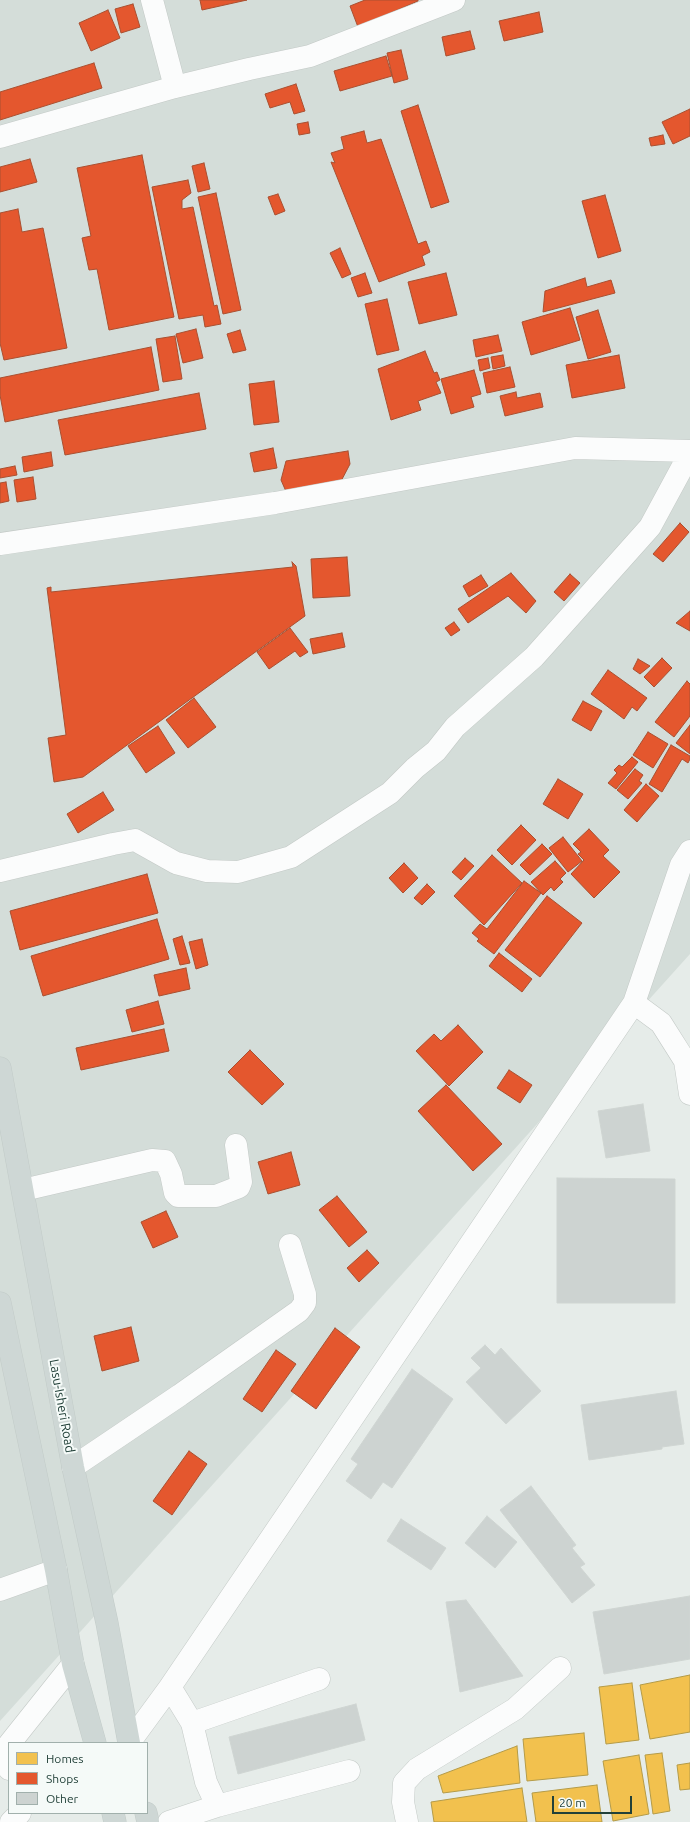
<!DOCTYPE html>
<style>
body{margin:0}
#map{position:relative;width:690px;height:1822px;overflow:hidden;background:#e6ece9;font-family:Ubuntu,sans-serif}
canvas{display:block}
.legend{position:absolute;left:8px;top:1742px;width:140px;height:72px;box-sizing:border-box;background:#f5faf8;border:1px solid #a1b0ac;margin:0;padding:5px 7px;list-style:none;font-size:12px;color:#224139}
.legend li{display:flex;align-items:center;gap:8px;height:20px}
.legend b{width:20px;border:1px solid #a1b0ac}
.scale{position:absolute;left:552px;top:1796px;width:80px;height:18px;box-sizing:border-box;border:2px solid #224139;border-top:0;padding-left:5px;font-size:12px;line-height:14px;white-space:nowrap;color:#224139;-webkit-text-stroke:3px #f5faf8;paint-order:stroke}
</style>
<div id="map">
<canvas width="690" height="1822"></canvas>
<ul class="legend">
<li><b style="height:11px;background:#f2c14e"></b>Homes</li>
<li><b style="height:11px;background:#e4572e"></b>Shops</li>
<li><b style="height:11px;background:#cdd3d1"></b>Other</li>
</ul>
<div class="scale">20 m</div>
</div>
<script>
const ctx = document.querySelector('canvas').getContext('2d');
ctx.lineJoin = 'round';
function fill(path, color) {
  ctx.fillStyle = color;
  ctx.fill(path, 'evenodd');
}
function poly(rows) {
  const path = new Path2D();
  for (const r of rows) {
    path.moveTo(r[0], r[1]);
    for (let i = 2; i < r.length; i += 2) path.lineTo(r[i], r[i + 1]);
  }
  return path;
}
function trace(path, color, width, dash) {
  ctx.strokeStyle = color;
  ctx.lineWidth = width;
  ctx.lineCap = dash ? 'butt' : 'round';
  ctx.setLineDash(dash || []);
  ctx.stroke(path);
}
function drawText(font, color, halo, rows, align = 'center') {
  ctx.font = font + ' Ubuntu,sans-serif';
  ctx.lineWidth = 4;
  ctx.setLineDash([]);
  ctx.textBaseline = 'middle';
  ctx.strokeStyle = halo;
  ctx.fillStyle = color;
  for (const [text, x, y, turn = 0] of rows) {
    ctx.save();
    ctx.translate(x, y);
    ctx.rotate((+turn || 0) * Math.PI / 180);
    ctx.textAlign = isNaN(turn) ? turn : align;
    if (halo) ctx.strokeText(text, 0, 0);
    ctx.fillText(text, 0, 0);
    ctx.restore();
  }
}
fill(poly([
 [0,0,690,0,690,954,0,1721]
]), '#d4ddd9');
const homes = poly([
 [690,1675,690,1732,650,1739,640,1685,690,1675],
 [632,1683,639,1740,606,1744,599,1687,632,1683],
 [584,1733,588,1775,527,1781,523,1739,584,1733],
 [517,1746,520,1783,443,1793,438,1776,517,1746],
 [662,1753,670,1811,653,1814,645,1755,662,1753],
 [639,1755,649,1814,613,1821,603,1761,639,1755],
 [690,1763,690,1789,680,1790,677,1765,690,1763],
 [597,1785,602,1822,536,1822,532,1793,597,1785],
 [522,1788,527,1822,434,1822,431,1802,522,1788]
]);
fill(homes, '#f2c14e');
trace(homes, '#b49b48', 1);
const shops = poly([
 [200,0,247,0,202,10,200,0],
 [365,0,418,0,418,1,358,27,350,6,365,0],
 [133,4,140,27,121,33,115,9,133,4],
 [108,10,120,38,91,51,79,23,108,10],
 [539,12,543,32,504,41,499,21,539,12],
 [470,31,475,49,446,56,442,37,470,31],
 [401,50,408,79,394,83,387,53,401,50],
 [386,56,392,76,340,91,334,71,386,56],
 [94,63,102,88,0,120,0,92,94,63],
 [296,84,305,111,294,114,290,102,270,108,265,94,296,84],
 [418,105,449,202,431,208,401,111,418,105],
 [690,109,690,136,673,144,662,122,690,109],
 [308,122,310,133,299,135,297,124,308,122],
 [364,131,367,143,381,139,418,244,426,241,430,252,422,256,425,265,379,282,331,162,335,163,331,153,344,149,341,137,364,131],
 [663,135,665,144,651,146,649,138,663,135],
 [142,155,174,317,109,330,97,269,89,270,82,238,91,236,77,168,142,155],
 [30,159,37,182,0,192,0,167,30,159],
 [204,163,210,189,198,192,192,166,204,163],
 [188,180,191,193,182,200,182,209,193,207,214,306,217,305,221,324,205,327,203,315,179,319,152,187,188,180],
 [216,193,241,310,223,314,198,197,216,193],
 [278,194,285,211,275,215,268,197,278,194],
 [605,195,621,251,598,258,582,201,605,195],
 [18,209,22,232,43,228,67,348,4,360,0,343,0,213,18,209],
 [340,248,351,274,342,278,330,253,340,248],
 [365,273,372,293,358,297,351,278,365,273],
 [446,273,457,315,419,324,408,282,446,273],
 [585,278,587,287,611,280,615,293,543,312,545,291,585,278],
 [387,299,399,350,377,355,365,304,387,299],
 [570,308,580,340,531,355,522,322,570,308],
 [598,310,611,352,588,359,576,317,598,310],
 [196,329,203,358,183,363,176,334,196,329],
 [240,330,246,350,233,353,227,334,240,330],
 [498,335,502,351,476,357,473,340,498,335],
 [175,336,182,379,163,382,156,339,175,336],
 [151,347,159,390,5,422,0,395,0,378,151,347],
 [425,351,434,373,437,372,440,380,436,382,441,393,418,401,421,410,391,420,378,369,425,351],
 [503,355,505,366,493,369,491,357,503,355],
 [619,355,625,388,572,398,566,365,619,355],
 [488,358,490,368,480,371,478,360,488,358],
 [510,367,515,387,487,393,483,373,510,367],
 [474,370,481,394,471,397,474,407,451,414,441,379,474,370],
 [274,381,279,422,254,425,249,384,274,381],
 [516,392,517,398,540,393,543,407,505,416,500,396,516,392],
 [199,393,206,429,65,455,58,420,199,393],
 [273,448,277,468,254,472,250,453,273,448],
 [348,451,350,464,339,485,288,496,281,480,286,461,348,451],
 [51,452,53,466,24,472,22,457,51,452],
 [15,466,17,475,0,478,0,469,15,466],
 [33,477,36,499,17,502,14,480,33,477],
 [6,482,9,501,0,503,0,483,6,482],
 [680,523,689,532,663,562,653,554,680,523],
 [347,557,350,596,313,598,311,559,347,557],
 [292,562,296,566,305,616,83,777,54,782,48,738,66,735,47,588,51,587,51,592,293,567,292,562],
 [511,573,536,601,526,613,508,596,468,623,458,609,511,573],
 [570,574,580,583,564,601,554,592,570,574],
 [481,575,488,586,469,597,463,586,481,575],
 [690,611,690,631,676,623,690,611],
 [454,622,460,630,451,636,445,628,454,622],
 [290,628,308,652,300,657,295,651,269,669,257,652,290,628],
 [342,633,345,647,313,654,310,639,342,633],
 [662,658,672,668,654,687,644,677,662,658],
 [638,659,650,666,640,674,633,669,638,659],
 [608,670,647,698,637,711,632,707,624,719,591,694,608,670],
 [687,681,690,684,690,716,674,737,655,722,687,681],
 [194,698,216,727,188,748,166,720,194,698],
 [583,701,602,711,591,731,572,720,583,701],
 [690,725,690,754,676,743,690,725],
 [158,726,175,753,146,773,128,746,158,726],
 [648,732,668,744,653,768,633,755,648,732],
 [671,745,690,756,690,759,688,763,682,759,662,792,649,784,671,745],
 [632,757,638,762,616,789,608,783,617,773,614,770,619,765,622,767,632,757],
 [635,769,643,775,639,781,642,783,628,799,617,790,635,769],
 [558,779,583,794,568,819,543,804,558,779],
 [646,784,659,796,637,822,624,810,646,784],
 [103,792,114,810,78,833,67,814,103,792],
 [521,825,536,840,512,865,497,850,521,825],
 [589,829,609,850,603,856,620,872,594,898,571,874,584,860,578,854,581,852,573,844,589,829],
 [563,837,582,861,568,872,549,848,563,837],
 [542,844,552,854,530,875,520,865,542,844],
 [492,855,522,883,484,925,454,896,492,855],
 [465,858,474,866,461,880,452,872,465,858],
 [555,861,566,873,560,879,563,882,554,891,551,887,543,895,531,882,555,861],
 [404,863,418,878,403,893,389,878,404,863],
 [147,874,158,913,20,950,10,911,147,874],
 [524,881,541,893,494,954,477,941,479,939,472,933,480,924,487,929,524,881],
 [427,884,435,892,422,905,414,898,427,884],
 [547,896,582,923,540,977,505,950,547,896],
 [157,919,169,959,43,996,31,956,157,919],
 [182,936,190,963,180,965,173,939,182,936],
 [202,939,208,965,196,969,189,942,202,939],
 [499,953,532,979,522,992,489,966,499,953],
 [186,968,190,989,159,996,154,975,186,968],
 [158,1001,164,1024,132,1032,126,1010,158,1001],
 [458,1025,483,1052,449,1086,416,1051,434,1034,441,1041,458,1025],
 [164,1029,169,1051,81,1070,76,1048,164,1029],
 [250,1050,284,1084,262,1105,228,1072,250,1050],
 [509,1070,532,1085,520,1103,497,1088,509,1070],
 [446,1085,502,1144,473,1171,418,1111,446,1085],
 [291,1152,300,1185,268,1194,258,1162,291,1152],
 [337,1196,367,1232,349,1247,319,1210,337,1196],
 [166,1211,178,1237,153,1248,141,1222,166,1211],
 [367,1250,379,1263,359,1282,347,1268,367,1250],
 [131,1327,139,1361,102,1371,94,1336,131,1327],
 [335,1328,360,1347,316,1409,291,1391,335,1328],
 [276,1350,296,1364,262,1412,243,1399,276,1350],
 [189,1451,207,1464,172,1515,153,1501,189,1451]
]);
fill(shops, '#e4572e');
trace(shops, '#aa5031', 1);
const building = poly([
 [643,1104,650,1151,606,1158,598,1111,643,1104],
 [557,1178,675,1179,675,1303,557,1303,557,1178],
 [485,1345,495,1355,501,1348,541,1391,506,1424,466,1382,481,1368,471,1358,485,1345],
 [412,1369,453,1399,392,1488,383,1482,371,1499,346,1481,358,1464,351,1459,412,1369],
 [676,1391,684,1444,662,1447,662,1449,589,1460,581,1405,676,1391],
 [531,1486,576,1545,572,1548,585,1564,580,1567,595,1585,572,1603,500,1510,531,1486],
 [487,1516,517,1542,495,1568,465,1543,487,1516],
 [401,1519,446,1548,431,1570,387,1541,401,1519],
 [690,1596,690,1659,604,1674,593,1612,690,1596],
 [466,1600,523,1676,460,1692,446,1602,466,1600],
 [356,1704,365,1740,238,1774,229,1737,356,1704]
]);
fill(building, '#cdd3d1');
trace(building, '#cfd5d2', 1);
const minor = poly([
 [152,0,175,87],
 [0,137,175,87,249,69,310,56,454,0],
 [0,544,275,503,575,448,690,451],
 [0,871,113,844,135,840,176,863,207,871,238,872,291,857,390,793,415,768,436,751,455,727,534,657,650,527,690,453],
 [634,1003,681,865,690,851],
 [23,1190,152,1160,165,1161,171,1174,175,1193,178,1196,216,1196,239,1187,241,1182,236,1145],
 [73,1467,180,1395,299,1311,305,1303,305,1294,290,1245],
 [0,1590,56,1570],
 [192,1723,319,1679],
 [10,1743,73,1664],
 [129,1743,170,1687,634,1003,661,1023,685,1061,690,1094],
 [0,1758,9,1769],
 [217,1806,349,1771],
 [11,1822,20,1813],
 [169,1822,217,1806,206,1782,192,1723,170,1687],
 [407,1822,403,1802,404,1783,417,1769,515,1709,560,1668]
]);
const major = poly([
 [0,1068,73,1467,107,1623,129,1743],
 [0,1303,56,1570,73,1664,95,1743],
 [113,1813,115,1822],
 [146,1813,148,1822]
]);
trace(minor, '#c3c9c6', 23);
trace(major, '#c2cbc8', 23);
trace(minor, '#fbfcfc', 22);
trace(major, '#ced7d5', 22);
drawText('13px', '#224139', '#f5faf8', [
 ["Lasu-Isheri Road",62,1406,80]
]);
</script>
